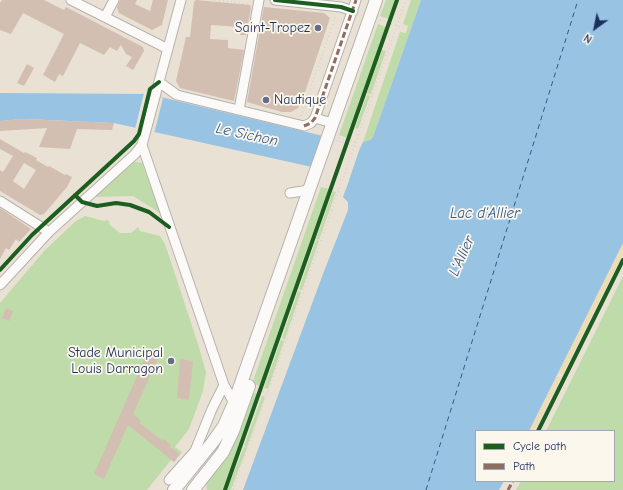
<!DOCTYPE html>
<style>
body{margin:0}
#map{position:relative;width:623px;height:490px;overflow:hidden;background:#e9e1d3;font-family:"Comic Neue",sans-serif}
canvas{display:block}
.legend{position:absolute;left:475px;top:430px;width:140px;height:52px;box-sizing:border-box;background:#fbf7ec;border:1px solid #a1a7b3;margin:0;padding:5px 7px;list-style:none;font-size:12px;color:#1b2f5e}
.legend li{display:flex;align-items:center;gap:8px;height:20px}
.legend b{width:20px;border:1px solid #a1a7b3}
.north{position:absolute;left:575px;top:8px;width:40px;height:40px;-webkit-text-stroke:3px #fbf7ec;paint-order:stroke;rotate:213deg;font-size:11px;font-weight:700;line-height:16px;text-align:center;color:#1b2f5e}
.north::after{content:'';display:block;margin:auto;width:14px;height:18px;background:#1b2f5e;clip-path:polygon(50% 0,100% 100%,50% 72%,0 100%)}
</style>
<div id="map">
<canvas width="623" height="490"></canvas>
<ul class="legend">
<li><b style="height:5px;background:#1b5e20"></b>Cycle path</li>
<li><b style="height:5px;background:#8d6e63"></b>Path</li>
</ul>
<div class="north">N</div>
</div>
<script>
const ctx = document.querySelector('canvas').getContext('2d');
ctx.lineJoin = 'round';
function fill(path, color) {
  ctx.fillStyle = color;
  ctx.fill(path, 'evenodd');
}
function poly(rows) {
  const path = new Path2D();
  for (const r of rows) {
    path.moveTo(r[0], r[1]);
    for (let i = 2; i < r.length; i += 2) path.lineTo(r[i], r[i + 1]);
  }
  return path;
}
function trace(path, color, width, dash) {
  ctx.strokeStyle = color;
  ctx.lineWidth = width;
  ctx.lineCap = dash ? 'butt' : 'round';
  ctx.setLineDash(dash || []);
  ctx.stroke(path);
}
function drawText(font, color, halo, rows, align = 'center') {
  ctx.font = font + ' "Comic Neue",sans-serif';
  ctx.lineWidth = 3.5;
  ctx.setLineDash([]);
  ctx.textBaseline = 'middle';
  ctx.strokeStyle = halo;
  ctx.fillStyle = color;
  for (const [text, x, y, turn = 0] of rows) {
    ctx.save();
    ctx.translate(x, y);
    ctx.rotate((+turn || 0) * Math.PI / 180);
    ctx.textAlign = isNaN(turn) ? turn : align;
    if (halo) ctx.strokeText(text, 0, 0);
    ctx.fillText(text, 0, 0);
    ctx.restore();
  }
}
fill(poly([
 [386,0,396,0,389,19,380,16],
 [411,0,421,0,373,137,370,140,363,142,400,32,406,33,408,26,403,24],
 [378,24,386,27,348,138,339,135],
 [382,50,386,51,371,94,367,93],
 [367,95,370,96,358,129,355,128],
 [131,161,142,163,160,213,133,196,94,197],
 [321,187,329,189,261,386,252,384],
 [333,191,336,192,319,240,316,239],
 [85,216,104,221,107,220,110,222,109,224,120,233,131,233,138,227,140,231,160,236,165,244,198,344,206,372,203,391,189,429,175,447,182,452,174,462,171,460,147,490,0,490,0,303,45,250,76,221],
 [316,240,319,241,302,290,299,289],
 [623,276,623,490,516,490,521,481,614,481,614,431,546,431],
 [298,291,301,292,285,339,282,338],
 [281,340,284,341,268,389,264,388],
 [250,392,258,394,223,490,207,490,206,481],
 [262,396,265,397,247,447,244,446],
 [244,447,247,448,234,482,231,490,227,490]
]), '#bfdbaa');
fill(poly([
 [623,243,623,254,563,374,558,372],
 [556,376,561,378,534,431,529,431]
]), '#ecddb6');
fill(poly([
 [421,0,623,0,623,243,529,431,476,431,476,481,504,481,499,490,243,490,323,274,348,210,348,202,343,197,349,180,312,167,114,123,24,119,0,121,0,93,148,94,323,136,360,148,363,142,370,140,373,137]
]), '#98c3e3');
fill(poly([
 [144,93,163,98,154,134,135,129],
 [323,136,360,148,346,189,344,188,347,181,312,169]
]), '#e9e1d3');
trace(poly([
 [426,490,578,0]
]), '#365888', 1, [5, 4]);
fill(poly([
 [2,0,44,0,64,10,66,7,143,47,144,51,133,70,126,66,132,57,126,54,121,45,117,51,110,47,104,55,80,43,63,76,59,74,55,82,43,75,64,34,23,13,11,34,0,30,0,3],
 [120,0,137,0,135,4,150,11,153,0,168,0,162,25,152,30,119,13,117,7],
 [196,0,250,5,251,8,246,35,240,35,241,27,211,25,210,39,228,40,228,48,244,50,234,101,180,88,176,81,186,37,190,37,194,2],
 [264,7,324,13,330,18,302,101,298,108,291,112,282,112,247,102],
 [27,64,34,68,24,86,17,83],
 [23,119,93,122,114,123,112,130,77,129,70,149,39,147,47,128,0,131,0,121],
 [0,139,24,153,25,152,37,158,36,160,48,167,49,166,65,175,66,174,72,177,67,187,44,214,40,215,0,191,0,170,3,172,13,156,0,149],
 [24,163,36,170,24,189,13,181],
 [0,208,31,229,19,242,16,239,9,250,6,248,0,259],
 [6,308,13,311,9,321,2,318],
 [149,349,160,354,133,414,141,421,139,423,163,441,164,439,171,445,170,447,180,454,174,462,128,425,104,479,94,474],
 [180,359,193,361,189,400,177,398]
]), '#d2bfb1');
const minor = poly([
 [71,0,168,49],
 [275,0,341,7,353,11],
 [105,17,114,0],
 [159,82,177,95,304,126,311,123,315,118,356,0],
 [239,110,259,0],
 [315,118,332,123],
 [142,145,224,385,234,403],
 [290,193,309,190],
 [0,201,49,232],
 [0,285,49,232,135,154,142,145,181,0],
 [169,480,195,451,212,409,224,385]
]);
const major = poly([
 [174,490,212,443,224,426,234,403,376,0],
 [193,490,223,452,233,431,249,386]
]);
trace(minor, '#b5b2ae', 11);
trace(major, '#b5b2ae', 14);
trace(poly([
 [215,0,249,4],
 [380,20,406,29],
 [380,49,388,52],
 [365,93,373,96],
 [301,116,336,15],
 [339,138,357,142],
 [322,184,340,190],
 [314,239,321,241],
 [296,289,304,292],
 [279,338,287,341],
 [259,390,268,393],
 [242,446,249,448],
 [233,490,406,0]
]), '#d5d3d2', 1.5, [1, 3]);
trace(minor, '#fcfaf8', 9);
trace(major, '#fcfaf8', 12);
trace(poly([
 [304,126,311,123,315,118,356,0],
 [508,490,513,481]
]), '#8d6e63', 3, [6, 3]);
trace(poly([
 [275,0,341,7,353,11],
 [75,195,82,202,97,206,116,203,130,205,149,212,169,227],
 [0,270,32,235,134,141,139,134,150,89,159,82],
 [538,431,623,260],
 [225,490,397,0]
]), '#1b5e20', 4);
for (const [x, y, r, color] of [
 [318,28,4,"#636d87"],
 [266,100,4,"#636d87"],
 [171,361,4,"#636d87"]
]) {
  const dot = new Path2D();
  dot.arc(x, y, r, 0, 2 * Math.PI);
  ctx.fillStyle = color;
  ctx.fill(dot);
  trace(dot, '#fbf7ec', 1.5);
}
drawText('14px', '#1b2f5e', '#fbf7ec', [
 ["Saint-Tropez",310,28],
 ["Nautique",274,100,"left"],
 ["Stade Municipal",163,353],
 ["Louis Darragon",163,369]
], 'right');
drawText('italic 15px', '#365888', '#fbf7ec', [
 ["Le Sichon",247,135,12],
 ["Lac d'Allier",485,214],
 ["L'Allier",462,256,-66]
]);
</script>
